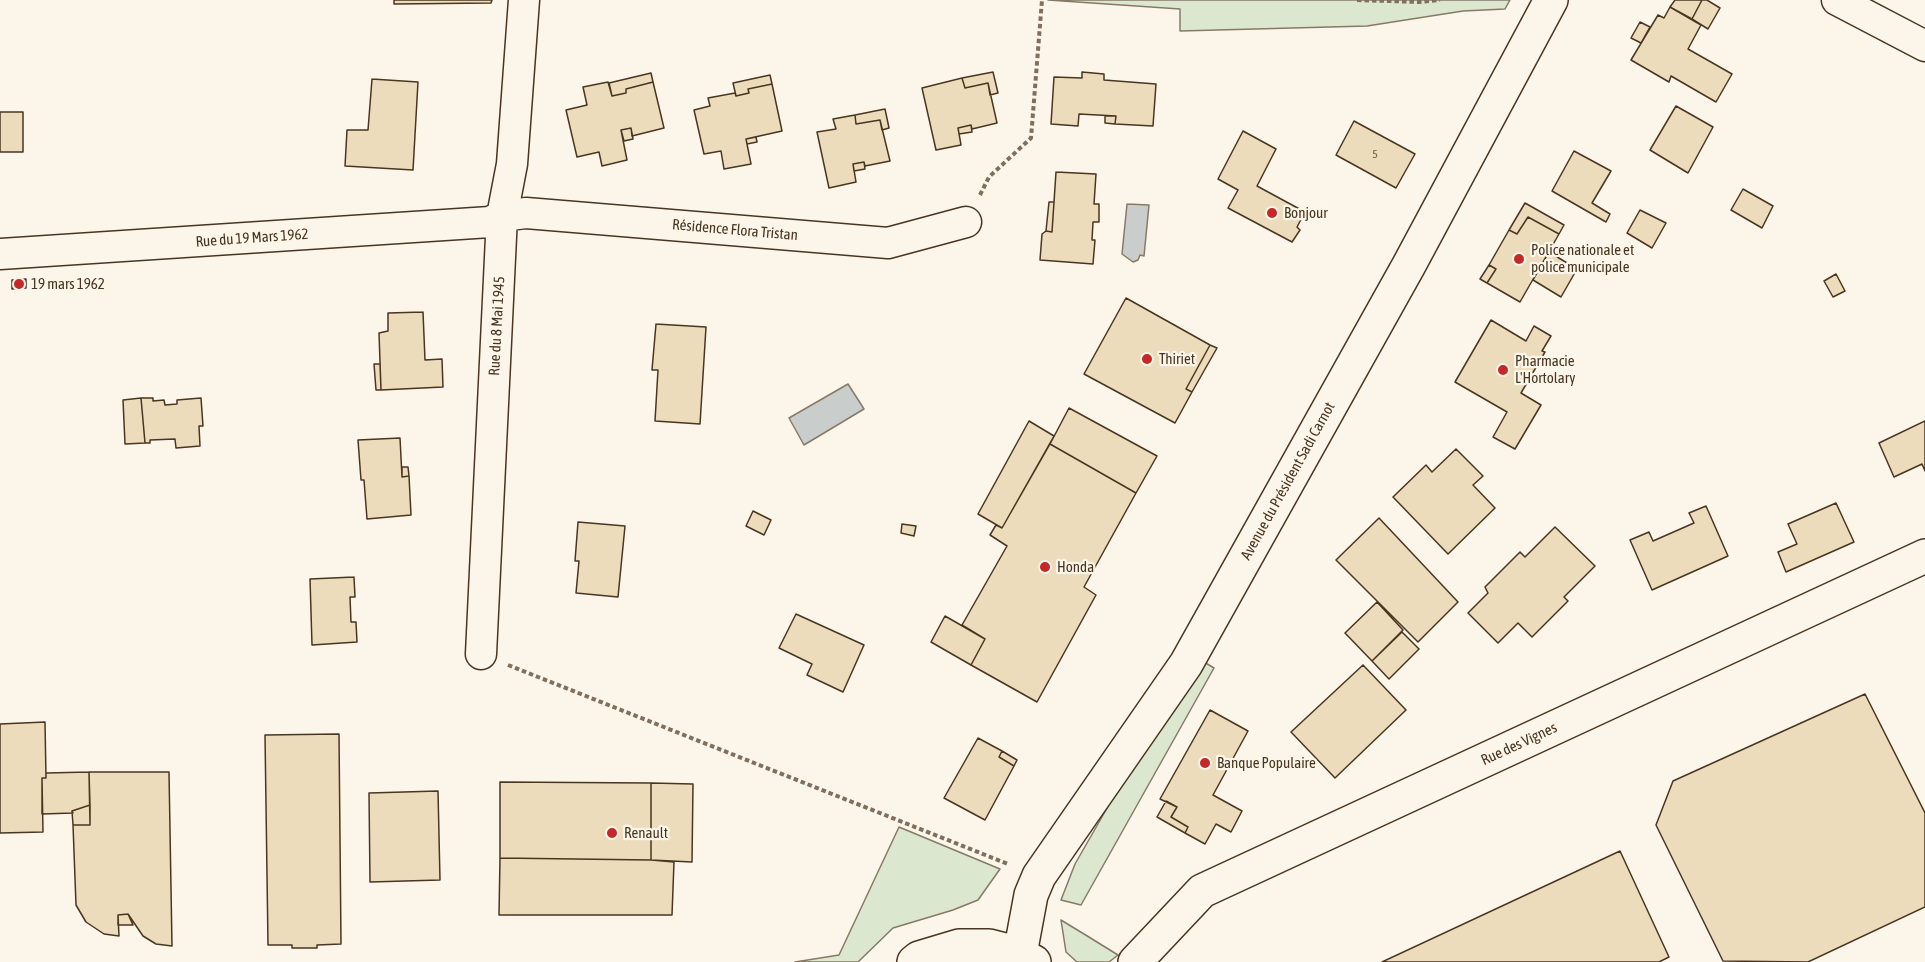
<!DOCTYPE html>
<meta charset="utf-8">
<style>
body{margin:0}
canvas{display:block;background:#fbf6e9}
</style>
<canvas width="1925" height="962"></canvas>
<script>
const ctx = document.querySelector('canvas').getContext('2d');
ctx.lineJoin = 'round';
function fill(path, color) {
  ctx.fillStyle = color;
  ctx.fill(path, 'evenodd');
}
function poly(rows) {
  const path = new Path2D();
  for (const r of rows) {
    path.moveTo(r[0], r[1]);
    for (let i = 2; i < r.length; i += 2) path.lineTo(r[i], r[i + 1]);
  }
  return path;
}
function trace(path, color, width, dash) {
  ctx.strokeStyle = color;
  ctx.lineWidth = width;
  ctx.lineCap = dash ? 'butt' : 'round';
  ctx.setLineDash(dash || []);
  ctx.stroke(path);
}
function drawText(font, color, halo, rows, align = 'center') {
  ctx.font = font + ' "Asap Condensed",sans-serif';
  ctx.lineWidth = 4.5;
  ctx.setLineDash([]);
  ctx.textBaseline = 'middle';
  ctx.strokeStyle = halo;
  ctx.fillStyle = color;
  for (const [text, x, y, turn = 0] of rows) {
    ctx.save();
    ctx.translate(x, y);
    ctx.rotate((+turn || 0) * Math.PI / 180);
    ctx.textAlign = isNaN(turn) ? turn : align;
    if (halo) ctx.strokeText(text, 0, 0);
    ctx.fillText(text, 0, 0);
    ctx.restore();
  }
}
const green = poly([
 [1048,0,1510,0,1505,9,1463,11,1367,26,1180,31,1180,9,1048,0],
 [1204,662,1214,668,1081,905,1061,900,1075,864,1118,789,1204,662],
 [899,827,1000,869,978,900,953,910,893,928,858,962,795,962,839,955,899,827],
 [1061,920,1084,934,1118,955,1109,962,1077,962,1066,952,1061,920]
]);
fill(green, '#dce7d0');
trace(green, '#887966', 1.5);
const water = poly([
 [1127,204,1149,205,1144,256,1140,255,1138,260,1133,262,1122,254,1127,204],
 [848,384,864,409,804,445,789,418,848,384]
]);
fill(water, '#c9cecd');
trace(water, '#887966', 1.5);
const building = poly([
 [394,0,492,0,491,3,394,4,394,0],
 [1675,0,1702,0,1692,19,1670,7,1675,0],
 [1702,0,1707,0,1720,8,1708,29,1692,19,1702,0],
 [1670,7,1701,25,1688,49,1732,74,1716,102,1671,76,1669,82,1631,60,1658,15,1664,18,1670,7],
 [1640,22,1650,27,1641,43,1631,38,1640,22],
 [993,72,998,93,990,95,988,83,965,88,962,78,993,72],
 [1082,72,1104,74,1104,80,1156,84,1153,126,1115,124,1116,116,1079,114,1078,126,1051,124,1054,77,1082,78,1082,72],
 [651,73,653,82,626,89,626,93,612,96,609,83,651,73],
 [770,75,772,84,748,89,749,93,736,96,733,83,770,75],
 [962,78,965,88,988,83,997,123,972,129,971,125,958,128,961,145,936,150,922,88,962,78],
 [372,79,418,82,413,170,345,166,347,130,368,130,372,79],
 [608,82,612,96,626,93,626,89,653,82,664,128,632,136,631,128,621,130,627,160,602,166,599,152,577,157,566,110,587,105,583,87,608,82],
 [772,84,782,131,746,139,751,164,724,169,721,151,704,154,694,110,710,106,708,98,735,93,736,96,749,93,748,89,772,84],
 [1676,106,1713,127,1688,173,1650,150,1676,106],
 [885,109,889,128,882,130,880,120,856,124,855,115,885,109],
 [0,112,23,112,23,152,0,152,0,112],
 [855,115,856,124,880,120,890,161,865,166,864,162,853,164,856,182,829,188,817,132,836,129,833,119,855,115],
 [1105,116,1116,116,1115,124,1105,123,1105,116],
 [1354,121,1415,154,1396,188,1336,155,1354,121],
 [971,125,972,132,959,134,958,128,971,125],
 [631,128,633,139,624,141,621,130,631,128],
 [1243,131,1276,149,1257,186,1305,212,1297,227,1300,230,1292,242,1228,208,1238,190,1218,179,1243,131],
 [756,137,757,142,747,144,746,139,756,137],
 [1574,151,1611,171,1592,203,1610,214,1606,222,1552,191,1574,151],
 [864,162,865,169,854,171,853,164,864,162],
 [1056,172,1096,174,1094,204,1099,204,1099,222,1093,222,1092,240,1095,240,1093,264,1040,260,1042,234,1046,231,1052,232,1056,172],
 [1743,189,1773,206,1762,228,1731,210,1743,189],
 [1049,202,1054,202,1052,232,1046,231,1049,202],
 [1525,203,1564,225,1559,234,1528,217,1517,234,1509,230,1525,203],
 [1640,210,1666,223,1652,248,1627,233,1640,210],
 [1528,217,1559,234,1520,302,1487,283,1496,269,1489,265,1509,230,1517,234,1528,217],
 [1549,252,1577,269,1561,297,1533,280,1549,252],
 [1489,265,1496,269,1487,283,1480,279,1489,265],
 [1836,274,1845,291,1833,297,1824,281,1836,274],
 [26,279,26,288,12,289,12,280,26,279],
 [1126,298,1210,345,1186,389,1192,392,1175,423,1084,374,1126,298],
 [423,312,425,360,442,359,443,387,381,390,379,333,388,331,388,313,423,312],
 [1491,320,1526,341,1534,326,1551,336,1542,351,1545,352,1521,393,1541,405,1515,449,1493,437,1507,412,1455,382,1491,320],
 [656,324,706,327,700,424,655,421,658,370,652,370,656,324],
 [1210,345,1217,348,1192,392,1186,389,1210,345],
 [374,364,380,364,381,390,376,390,374,364],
 [141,398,153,398,153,401,164,400,165,405,177,404,177,400,201,398,203,426,199,426,200,446,176,448,175,439,150,440,150,443,145,443,141,398],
 [141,398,145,443,125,444,123,400,141,398],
 [1069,408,1157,456,1136,493,1050,444,1069,408],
 [1029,421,1054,436,1002,528,978,514,1029,421],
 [1925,421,1925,471,1922,464,1894,477,1879,443,1925,421],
 [400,438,402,477,409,476,411,515,367,519,364,480,361,480,358,440,400,438],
 [1050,444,1136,493,1084,587,1096,595,1037,702,971,665,985,639,962,625,1007,546,990,535,996,525,1002,528,1050,444],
 [1456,449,1483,476,1473,485,1495,508,1448,554,1393,497,1426,465,1432,472,1456,449],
 [402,467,408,467,409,476,402,477,402,467],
 [1836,503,1854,542,1786,572,1778,552,1797,544,1788,524,1836,503],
 [1706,506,1728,556,1652,590,1630,540,1649,532,1653,541,1694,523,1689,513,1706,506],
 [753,511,771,520,764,535,746,526,753,511],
 [1379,518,1458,602,1418,642,1336,560,1379,518],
 [578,522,625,526,618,597,576,593,579,561,575,561,578,522],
 [902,524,916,526,914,536,901,533,902,524],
 [1555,527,1595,566,1564,597,1568,601,1532,637,1518,623,1498,643,1468,613,1488,593,1485,587,1520,552,1525,557,1555,527],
 [354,577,355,597,350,597,351,622,356,622,357,642,312,645,310,579,354,577],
 [1377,602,1403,630,1372,661,1345,633,1377,602],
 [796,614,864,645,843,692,807,675,812,664,779,648,796,614],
 [945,616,985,639,971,665,931,642,945,616],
 [1402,632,1419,649,1389,679,1372,661,1402,632],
 [1363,665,1406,710,1335,778,1291,732,1363,665],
 [1865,694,1925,813,1925,907,1808,962,1723,961,1656,825,1673,781,1865,694],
 [1210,710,1248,731,1213,795,1242,811,1231,832,1216,824,1205,844,1185,833,1188,827,1171,817,1177,807,1160,799,1210,710],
 [45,722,46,778,42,778,43,832,0,833,0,724,45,722],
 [339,734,341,944,317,945,317,948,292,948,292,945,268,945,265,735,339,734],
 [978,738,1002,751,999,757,1014,766,985,820,944,798,978,738],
 [1002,751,1017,760,1014,766,999,757,1002,751],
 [89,772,90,805,72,811,73,813,42,814,42,778,46,778,46,773,89,772],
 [89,772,169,772,172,946,156,944,143,936,128,914,118,915,119,936,104,934,86,922,76,905,73,825,90,825,89,772],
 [500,782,651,783,651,860,500,858,500,782],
 [651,783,693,784,692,862,651,860,651,783],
 [438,791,440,880,370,882,369,793,438,791],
 [1166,801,1177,807,1171,817,1188,827,1185,833,1157,817,1166,801],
 [90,805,90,825,73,825,72,811,90,805],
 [1620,851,1669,957,1659,962,1382,962,1620,851],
 [500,858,651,860,674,862,672,915,499,915,500,858],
 [128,914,133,925,118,925,118,915,128,914]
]);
fill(building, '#ecdcbc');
trace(building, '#4a3520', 1.5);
const street = poly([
 [1837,0,1925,46],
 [0,254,490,222,502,216,526,213,888,243,966,222],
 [481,654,502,216,512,164,524,0]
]);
const secondary = poly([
 [1135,962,1202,891,1925,556]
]);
const primary = poly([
 [1020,954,1031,895,1039,876,1186,664,1409,265,1551,0],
 [914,962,919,958,959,946,989,946,1020,954,1034,962]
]);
trace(street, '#4a3520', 33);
trace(secondary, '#4a3520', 36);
trace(primary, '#4a3520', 36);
trace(poly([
 [1357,0,1419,2,1440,0],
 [980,195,989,177,1031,138,1042,0],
 [508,665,1008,864]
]), '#7f6f5c', 4, [4.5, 3]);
trace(street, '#fbf6e9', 30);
trace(secondary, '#fbf6e9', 33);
trace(primary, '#fbf6e9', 33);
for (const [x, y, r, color] of [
 [1272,213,6,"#c62828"],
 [1519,259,6,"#c62828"],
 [19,284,6,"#c62828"],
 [1147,359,6,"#c62828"],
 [1503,370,6,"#c62828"],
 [1045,567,6,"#c62828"],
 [1205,763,6,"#c62828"],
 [612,833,6,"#c62828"]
]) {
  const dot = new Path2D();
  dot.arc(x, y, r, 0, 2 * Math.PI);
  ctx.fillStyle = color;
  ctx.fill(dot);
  trace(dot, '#fbf6e9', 2);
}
drawText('12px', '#725f47', null, [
 ["5",1375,154]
]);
drawText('15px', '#4a3520', '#fbf6e9', [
 ["Bonjour",1284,213],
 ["Police nationale et",1531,250],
 ["police municipale",1531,267],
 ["19 mars 1962",31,284],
 ["Thiriet",1159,359],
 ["Pharmacie",1515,361],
 ["L'Hortolary",1515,378],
 ["Honda",1057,567],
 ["Banque Populaire",1217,763],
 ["Renault",624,833]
], 'left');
drawText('15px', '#4a3520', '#fbf6e9', [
 ["Résidence Flora Tristan",735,230,5],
 ["Rue du 19 Mars 1962",252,238,-4],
 ["Rue du 8 Mai 1945",497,326,-87],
 ["Avenue du Président Sadi Carnot",1288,481,-61],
 ["Rue des Vignes",1519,744,-25]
]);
</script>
